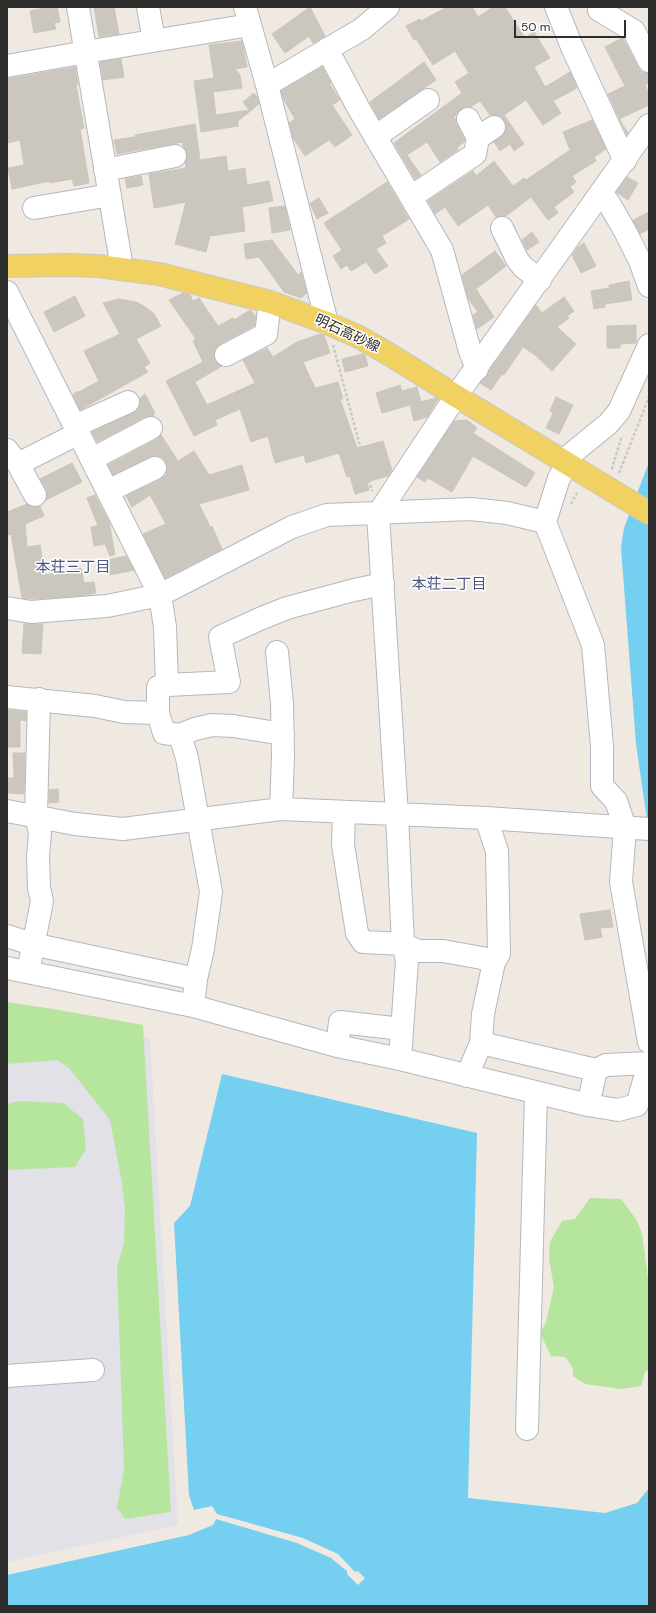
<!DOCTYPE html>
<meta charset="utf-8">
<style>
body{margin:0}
#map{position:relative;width:656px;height:1613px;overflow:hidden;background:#efe9e1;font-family:"DM Sans",sans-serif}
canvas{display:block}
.frame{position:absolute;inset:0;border:8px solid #2e2e2e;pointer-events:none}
.scale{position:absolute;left:514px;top:20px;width:112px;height:18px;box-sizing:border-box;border:2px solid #2e2e2e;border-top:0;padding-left:5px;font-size:12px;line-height:14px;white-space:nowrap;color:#2e2e2e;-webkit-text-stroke:3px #fff;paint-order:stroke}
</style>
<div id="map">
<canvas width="656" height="1613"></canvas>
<div class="frame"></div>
<div class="scale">50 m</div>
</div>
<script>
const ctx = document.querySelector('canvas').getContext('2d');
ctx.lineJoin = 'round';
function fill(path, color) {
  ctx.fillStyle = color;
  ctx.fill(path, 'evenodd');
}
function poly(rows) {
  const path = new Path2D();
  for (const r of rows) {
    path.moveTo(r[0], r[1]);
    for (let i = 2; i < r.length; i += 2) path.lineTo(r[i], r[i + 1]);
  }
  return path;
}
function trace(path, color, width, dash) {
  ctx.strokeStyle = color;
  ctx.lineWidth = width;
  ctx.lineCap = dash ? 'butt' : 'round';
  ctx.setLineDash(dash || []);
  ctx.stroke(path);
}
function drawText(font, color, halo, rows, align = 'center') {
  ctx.font = font + ' "DM Sans","Noto Sans JP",sans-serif';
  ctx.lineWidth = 3;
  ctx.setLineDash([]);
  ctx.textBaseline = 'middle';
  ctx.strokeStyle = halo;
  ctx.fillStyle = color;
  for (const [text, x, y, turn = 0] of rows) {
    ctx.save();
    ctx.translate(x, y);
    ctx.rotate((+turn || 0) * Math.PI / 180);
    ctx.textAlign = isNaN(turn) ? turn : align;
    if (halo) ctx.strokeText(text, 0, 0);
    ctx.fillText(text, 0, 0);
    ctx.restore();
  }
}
fill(poly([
 [7,1014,150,1038,178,1525,7,1562]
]), '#e3e1e8');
fill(poly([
 [7,1002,53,1009,143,1025,171,1512,125,1519,117,1508,124,1469,117,1268,124,1242,125,1208,121,1178,110,1120,69,1068,57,1060,7,1064],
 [19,1101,63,1103,83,1119,86,1149,75,1167,7,1170,7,1104],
 [590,1198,621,1199,636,1219,642,1233,649,1286,649,1370,645,1372,641,1386,621,1389,585,1384,573,1376,573,1368,565,1357,551,1356,540,1333,546,1322,554,1287,549,1259,550,1242,562,1221,575,1219]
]), '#b6e59e');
fill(poly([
 [649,462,649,834,636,744,621,548,624,528],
 [222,1074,477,1133,468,1498,605,1513,637,1503,649,1488,649,1606,7,1606,7,1575,189,1535,213,1525,216,1519,297,1543,331,1558,347,1571,347,1574,358,1585,365,1578,358,1571,355,1572,338,1554,303,1538,217,1514,212,1506,194,1510,189,1495,174,1223,190,1206]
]), '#75cff0');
const building = poly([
 [50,7,57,7,60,22,54,23,56,29,34,33,30,11,50,7],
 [94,7,114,7,119,34,99,37,94,7],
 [310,7,325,36,313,43,309,36,285,53,272,34,310,7],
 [447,7,472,7,478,17,493,7,505,7,525,38,534,32,550,58,534,67,545,87,570,72,577,88,553,101,561,113,543,125,526,100,504,115,524,144,514,151,510,144,500,151,494,142,505,132,506,126,504,120,500,116,490,115,480,101,470,107,462,108,454,117,456,120,455,121,465,140,464,142,457,148,458,150,440,162,427,142,407,155,421,175,415,179,394,143,462,93,455,82,469,73,455,51,433,65,416,39,414,40,406,26,420,19,421,21,447,7],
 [622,38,624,40,638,67,642,72,649,73,649,83,645,85,649,94,649,105,619,119,628,133,627,135,608,94,625,86,605,47,622,38],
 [242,41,247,67,235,69,240,75,242,88,213,92,216,115,249,110,243,102,254,93,257,97,259,104,238,121,238,126,201,132,194,81,214,78,209,45,242,41],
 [121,59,124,77,103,80,100,62,121,59],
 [424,62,436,80,379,119,370,102,424,62],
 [75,67,78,84,76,85,84,128,80,129,89,183,74,186,72,179,50,183,50,181,12,189,8,168,24,165,20,140,7,143,7,79,75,67],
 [322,67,331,83,329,83,340,100,332,105,352,135,335,147,329,140,305,156,293,138,289,123,295,119,284,100,281,91,322,67],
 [592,120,606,149,594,157,596,161,572,176,576,182,570,187,574,192,554,207,558,213,548,220,531,197,506,216,496,217,488,205,458,226,445,207,435,214,428,201,473,171,476,176,494,161,513,186,524,178,526,180,570,150,563,132,592,120],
 [195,124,200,160,226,156,228,171,245,168,247,185,269,181,273,201,242,207,245,231,210,236,206,252,175,244,186,202,154,208,149,174,186,168,185,162,187,154,183,147,183,142,117,154,114,140,135,137,135,135,195,124],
 [141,176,143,185,127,188,125,179,141,176],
 [627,177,638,183,628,200,616,192,627,177],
 [387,182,409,219,382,236,386,243,376,249,388,266,375,274,366,262,351,271,347,265,341,269,333,256,342,250,324,223,387,182],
 [319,198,328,213,317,219,310,203,319,198],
 [285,206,290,230,272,233,269,208,285,206],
 [649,212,649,229,640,234,633,220,649,212],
 [532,232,539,242,527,250,522,240,532,232],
 [272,240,298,275,301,272,307,293,301,298,284,292,259,257,246,259,244,244,272,240],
 [584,243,596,266,581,273,572,255,578,247,584,243],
 [495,251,506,266,476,289,494,317,477,329,473,315,478,312,468,298,462,275,495,251],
 [629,281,632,300,605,304,605,307,594,309,591,291,609,288,609,285,629,281],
 [183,293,190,295,193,301,199,298,218,326,233,318,234,320,250,310,256,316,254,326,220,344,216,348,214,354,215,360,222,366,195,382,207,405,255,383,243,360,267,348,273,357,297,342,320,334,322,335,324,335,330,353,303,362,315,388,338,382,343,399,340,399,357,448,383,441,392,470,388,476,367,482,369,490,355,494,350,476,347,477,339,453,306,463,304,455,275,463,268,436,251,442,240,409,215,420,217,425,194,436,166,381,203,362,193,341,196,339,169,300,183,293],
 [75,296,85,316,54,332,44,312,75,296],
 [564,297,574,311,567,316,569,318,557,327,576,344,552,371,535,355,523,347,504,375,502,374,491,390,480,383,487,376,489,371,536,305,542,313,564,297],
 [119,299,136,302,144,306,154,314,161,326,136,339,150,363,144,367,148,372,80,410,73,394,79,391,79,392,99,381,84,351,120,334,103,303,119,299],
 [636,325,636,343,620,344,620,348,607,348,607,326,636,325],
 [363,354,365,355,368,366,345,372,342,359,363,354],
 [400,385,402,391,417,387,421,402,436,398,438,399,427,417,414,421,410,405,382,413,376,393,400,385],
 [145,394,155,413,153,415,154,416,145,417,97,442,92,432,133,413,138,409,140,404,140,398,145,394],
 [556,397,573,405,559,434,546,428,553,413,550,411,556,397],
 [467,420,477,428,473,433,535,473,526,487,473,456,452,492,428,478,425,482,417,477,454,421,467,420],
 [161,435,178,461,194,451,209,475,242,465,249,490,199,504,210,527,212,526,222,549,165,578,143,534,166,524,150,495,132,507,126,496,161,479,166,475,167,469,166,462,162,457,155,456,150,457,113,475,108,465,157,439,161,435],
 [72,463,82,482,46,500,47,495,46,489,40,479,72,463],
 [95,495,109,522,115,554,110,556,105,544,94,546,91,527,98,526,87,498,95,495],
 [27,504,34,507,40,506,44,516,25,524,27,547,40,545,45,575,81,568,84,583,94,582,96,593,81,596,32,599,22,598,11,534,7,535,7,512,27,504],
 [126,556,134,570,110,575,108,560,126,556],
 [24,624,43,624,41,654,22,653,24,624],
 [7,710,26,712,26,721,20,720,20,747,7,747,7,710],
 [13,753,25,753,24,794,7,793,7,778,14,778,13,753],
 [58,789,59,802,49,803,49,790,58,789],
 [610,910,613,927,600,928,602,937,585,940,580,914,610,910]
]);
fill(building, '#cbc7bf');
trace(building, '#cbc5ba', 1);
const minor = poly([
 [78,7,122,268],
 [148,7,154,40],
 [245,7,267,85,327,323],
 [556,7,572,47,625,161],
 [599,10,634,31,649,61],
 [327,49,359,109,442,250,470,351,477,369],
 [7,66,86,52,250,25],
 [267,85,362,29,388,7],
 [375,137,428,100],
 [478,138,494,127],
 [105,170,175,156],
 [601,192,610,205,626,233,640,261,649,286],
 [411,197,475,154,478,138,468,119],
 [34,208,110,195],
 [502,228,517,259,523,267,540,280],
 [7,292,160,595,165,627,167,685,158,687,158,713,164,733,180,735,187,758,211,892,203,949,196,979,193,1006],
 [649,345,619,411,608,424,570,455,567,464,559,478,545,522,593,645,602,746,602,786,616,801,625,827,621,882,649,1042],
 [226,355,266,334,270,302],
 [75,426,128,402],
 [7,450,18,464,35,495],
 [92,459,151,428],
 [18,464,79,433],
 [108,491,155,468],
 [7,608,31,612,107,606,160,595,292,527,327,515,471,509,507,513,545,522],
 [277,652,282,703,283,756,281,809],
 [167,685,229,682,220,637,262,618,287,608,354,590,383,584],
 [7,697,95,706,124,712,158,713],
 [180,735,195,729,212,725,233,726,283,734],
 [7,811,75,824,123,829,281,809,486,818,649,829],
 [344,812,343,845,357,933,363,942,403,944,418,951,443,951,482,958,494,962,483,1014,481,1043],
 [486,818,497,851,499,954,494,962],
 [7,936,32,944,196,979],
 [7,968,193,1006,337,1046,400,1059,588,1105,618,1110,637,1105,649,1064],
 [28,972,42,901,39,888,38,856,40,833,36,816,39,699],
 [337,1046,340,1022,402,1029],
 [400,1059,407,961,403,944,397,815,378,514,456,396,649,125],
 [467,1076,481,1043,596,1070,606,1065,649,1063],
 [588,1105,596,1070],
 [7,1376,93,1370],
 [527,1429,536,1093]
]);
const major = poly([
 [7,266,68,265,98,266,159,274,270,302,327,323,359,337,392,356,456,396,649,513]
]);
trace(minor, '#b4b7c1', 24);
trace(major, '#c9c9c9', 24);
trace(poly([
 [333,345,372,491],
 [613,469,612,468,622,436],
 [619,473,649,397],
 [571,504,578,491]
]), '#c9c9c9', 2.5, [3, 2]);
trace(minor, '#fff', 22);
trace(major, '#f2d163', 22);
drawText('14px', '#2e2e2e', '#fff', [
 ["明石高砂線",347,334,25]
]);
drawText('15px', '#4d5680', '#fff', [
 ["本荘三丁目",73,568],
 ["本荘二丁目",449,585]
]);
</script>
